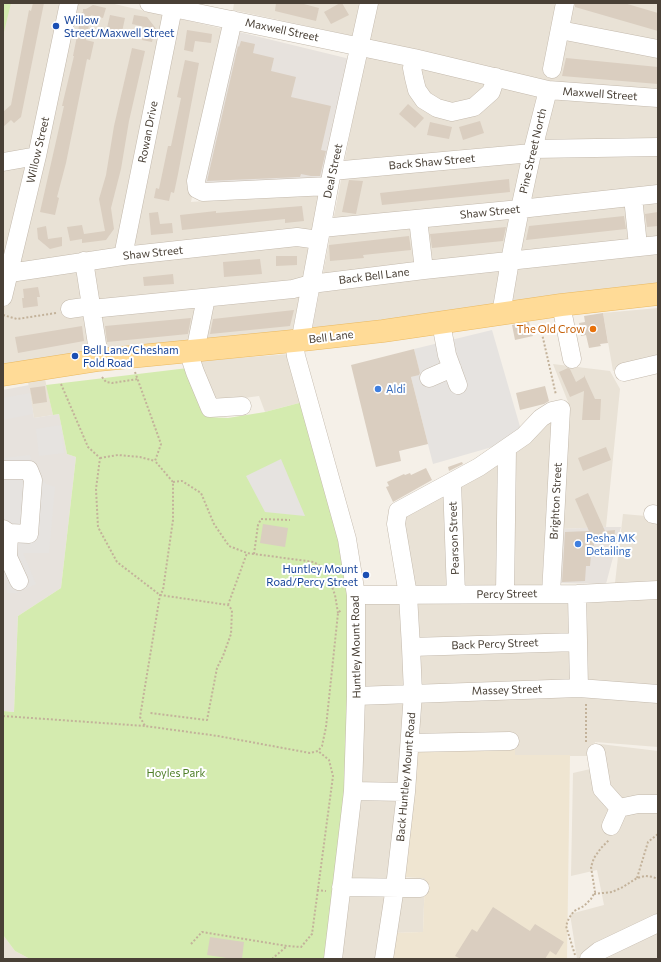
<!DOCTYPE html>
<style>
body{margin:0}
#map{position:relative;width:661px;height:962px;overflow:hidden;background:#f5f0e8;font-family:Commissioner,sans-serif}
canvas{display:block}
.frame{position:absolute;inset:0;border:4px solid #494036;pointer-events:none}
</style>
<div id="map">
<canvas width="661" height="962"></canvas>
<div class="frame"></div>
</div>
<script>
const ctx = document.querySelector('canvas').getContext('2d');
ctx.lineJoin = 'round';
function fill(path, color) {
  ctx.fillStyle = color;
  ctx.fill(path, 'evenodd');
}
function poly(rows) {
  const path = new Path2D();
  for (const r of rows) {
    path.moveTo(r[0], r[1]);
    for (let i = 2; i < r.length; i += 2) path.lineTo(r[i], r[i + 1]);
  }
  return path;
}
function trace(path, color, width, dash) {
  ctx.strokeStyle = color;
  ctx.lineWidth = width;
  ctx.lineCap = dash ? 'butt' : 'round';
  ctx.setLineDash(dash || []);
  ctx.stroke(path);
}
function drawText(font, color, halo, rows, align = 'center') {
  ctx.font = font + ' Commissioner,sans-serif';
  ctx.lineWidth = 4;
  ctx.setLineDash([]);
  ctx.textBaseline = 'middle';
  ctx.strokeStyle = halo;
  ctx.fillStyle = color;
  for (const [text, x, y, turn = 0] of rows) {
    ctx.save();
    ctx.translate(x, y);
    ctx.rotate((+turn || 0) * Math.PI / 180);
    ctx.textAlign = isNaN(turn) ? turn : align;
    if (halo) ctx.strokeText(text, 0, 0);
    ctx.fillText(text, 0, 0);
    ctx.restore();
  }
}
fill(poly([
 [3,3,110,3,224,29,191,202,322,192,292,333,3,366],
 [234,3,658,3,658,286,312,330,364,61,353,36,233,10],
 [658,308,658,360,613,371,603,313],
 [290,354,303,402,265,412,259,396,215,402,199,361],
 [553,364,610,371,620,389,606,527,562,529,568,402],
 [45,379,53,415,34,418,28,382],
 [552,416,541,602,613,600,623,514,658,517,658,747,595,742,592,756,514,756,404,878,425,877,423,932,391,933,389,959,340,959,362,601,414,599,393,512],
 [600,744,658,751,658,959,577,959,570,914,604,905,597,870,571,876,573,773,599,767],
 [3,935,15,951,30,959,3,959]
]), '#e9e2d6');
fill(poly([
 [235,31,350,59,325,183,198,196],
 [29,385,34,418,59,414,67,454,76,457,61,588,18,616,14,712,3,711,3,390],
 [606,527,621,527,606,584,558,583,562,529]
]), '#e7e2dd');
fill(poly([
 [515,742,515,755,570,755,567,959,389,959,392,933,423,932,425,878,404,877,414,747]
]), '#efe5d1');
fill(poly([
 [3,3,11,3,3,36],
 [188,368,207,417,228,418,265,412,303,402,356,595,335,959,30,959,15,951,3,935,3,711,14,712,18,616,61,588,76,457,67,454,59,414,53,415,46,385]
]), '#d4ebaf');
fill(poly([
 [492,330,521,430,506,443,433,464,411,377,420,374,414,349],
 [30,393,33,414,3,420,3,398],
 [61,425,64,453,39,456,36,429],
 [30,455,33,468,40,477,46,484,55,487,49,553,23,553,36,584,17,593,7,593,7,580,3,579,3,458],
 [281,459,305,516,265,512,246,476]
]), '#e6e3e0');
fill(poly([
 [33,3,44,3,21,117,14,123,11,120,3,127,3,112,11,105,29,10,31,11],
 [276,3,300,3,319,8,316,21,275,11],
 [340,3,342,3,349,15,331,24,324,12],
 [575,3,624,3,658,13,658,31,575,7],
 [93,5,106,8,103,18,91,15,86,40,94,42,90,60,87,59,66,163,57,197,59,198,55,215,40,212,64,106,62,106,74,56,73,56,79,26,80,14,83,12,83,9,86,9],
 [110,15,125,18,122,32,107,28],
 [134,15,147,17,157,30,155,30,152,42,142,40,145,27,132,24],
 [187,30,212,34,211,43,195,41,193,52,184,50],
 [241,41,255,44,253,53,274,58,271,71,296,77,291,97,331,106,321,150,326,151,320,176,311,176,301,174,300,177,207,181,238,46,239,47],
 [132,48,145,51,129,121,121,169,111,208,114,229,106,240,82,243,82,239,70,241,67,227,82,225,84,234,105,231,99,199,106,175,114,126],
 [566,58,658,67,658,84,562,76],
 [185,60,199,63,178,174,174,193,171,192,169,201,154,198,156,188,159,189,168,146,171,146,181,98,177,97],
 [408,104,424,118,415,128,399,114],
 [480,121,484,133,463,140,459,127],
 [430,122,452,127,449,139,427,135],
 [509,179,510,192,382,205,380,193],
 [349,180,363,181,356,214,342,212],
 [302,206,304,221,285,223,285,219,182,230,180,215,216,211,216,213],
 [158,212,160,224,172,223,173,233,151,235,149,213],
 [658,212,658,226,647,227,645,214],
 [624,216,626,229,526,240,529,226],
 [46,226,48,239,62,237,62,246,50,249,38,239,37,228],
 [506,227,503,241,432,248,430,234],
 [409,236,411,250,363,255,364,258,330,261,329,245],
 [276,256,297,256,297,265,276,266],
 [260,259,262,274,224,277,223,262],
 [173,274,174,284,144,286,143,277],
 [38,287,40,297,37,297,38,306,23,308,22,298,24,298,23,289],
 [294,310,290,326,210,334,213,319],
 [603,313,608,343,600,344,601,346,589,348,586,335,581,336,579,323,585,322,584,316],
 [191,318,188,334,107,342,105,326],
 [529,322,533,336,515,340,512,325],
 [82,326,84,341,18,353,15,337],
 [414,349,420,373,419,375,411,377,428,444,399,451,401,461,376,467,351,365],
 [568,368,570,369,576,382,584,377,584,375,595,399,601,399,600,420,582,420,584,391,570,397,559,372],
 [45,386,47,402,33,404,30,388],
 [545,386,549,401,544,404,520,410,516,393],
 [606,447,611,460,583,471,578,458],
 [462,462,463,464,449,471,448,467],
 [426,468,432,480,393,502,386,487,389,486,387,482,404,474,405,475,410,473,411,475],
 [588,493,605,531,615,530,614,544,594,543,593,555,591,555,590,566,586,566,585,581,562,582,565,532,589,531,575,499],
 [263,524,288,528,285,547,260,543],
 [493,907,530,931,535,924,564,942,556,955,550,951,545,959,461,959,455,956,472,929,477,932],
 [210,937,244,942,242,959,233,959,207,955]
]), '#dacec0');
const minor = poly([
 [149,3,414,58,548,90,658,98],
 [233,20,196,181,197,189,203,192,329,186],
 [560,30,658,49],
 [414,58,412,68,414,78,417,90,424,100,437,108,452,112,474,107,491,92,496,77],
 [552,69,565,3],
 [533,149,658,147],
 [3,162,37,156],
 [332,171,532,153],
 [633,197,638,246],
 [418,219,424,270],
 [322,228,520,209,658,194],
 [123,256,173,8],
 [84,261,97,344],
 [3,274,123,256,297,237,319,240],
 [3,297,37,156,69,3],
 [561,305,572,359],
 [70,309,91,306],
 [91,309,293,289,311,284,424,270,658,245],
 [501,314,510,261,520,209,532,153,548,90],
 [441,323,447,355,458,385],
 [303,340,302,332,332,171,369,3],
 [294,341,296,356,347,539,356,595,356,696,353,791,333,959],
 [197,351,197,342,206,298],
 [190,352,191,360,195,372,210,408,242,406],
 [624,372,658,364],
 [429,378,452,368],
 [3,470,29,470,33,480,29,534,9,533,3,529],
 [452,482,456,594],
 [653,514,658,515],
 [9,533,8,557,19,581],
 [505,594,507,448],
 [577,594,579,688],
 [356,595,577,594,658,590],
 [411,647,578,642],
 [356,696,579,688,658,694],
 [410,743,510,741],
 [596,753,602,789,619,808],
 [353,791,406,792],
 [611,826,619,808,638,804,658,804],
 [341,887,420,888],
 [384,959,395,887,406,792,413,693,411,647,408,595,396,524,398,511,479,467,524,436,541,418,552,411,561,409,551,594],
 [589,959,599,951,658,923]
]);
const major = poly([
 [3,375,99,360,303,340,383,331,561,305,658,294]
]);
trace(minor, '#c4baad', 19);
trace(major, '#eab961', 23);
trace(poly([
 [3,315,17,319,56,313],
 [540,325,556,395],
 [135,372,161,444,155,461,173,482,173,520,163,590,160,595,140,717,145,726,218,736,310,753,318,751,322,746,326,727,338,613,341,610],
 [102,377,106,382,112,383,138,379],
 [61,384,88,447,100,458,96,489,98,527,117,562,160,595,228,605,232,610,231,634,223,656,217,668,207,720,150,713],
 [100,458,118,455,140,457,155,461],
 [173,482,182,481,201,493,214,524,229,546,247,553,314,562,326,570,335,595,338,613],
 [254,554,258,525,261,519,290,520],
 [228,605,247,553],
 [586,704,586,742],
 [3,716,145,726],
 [637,878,648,842,658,834],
 [317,890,326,891],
 [594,894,612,892,623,887,637,878,645,876,653,877,658,879],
 [191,944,202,932,287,946,301,947,312,934,333,776,329,760,318,751],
 [575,955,566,926,569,918,574,911,584,906,591,899,595,892,591,867,594,858,601,848,609,840],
 [272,959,287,946]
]), '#c3b29a', 2, [2, 2]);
trace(minor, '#fff', 18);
trace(major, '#ffdb97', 22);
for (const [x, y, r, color] of [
 [56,26,4,"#1a4fb4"],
 [593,329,4,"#e8710a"],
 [75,356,4,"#1a4fb4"],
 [378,389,4,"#3f7fe0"],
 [578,544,4,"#3f7fe0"],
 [366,575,4,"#1a4fb4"]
]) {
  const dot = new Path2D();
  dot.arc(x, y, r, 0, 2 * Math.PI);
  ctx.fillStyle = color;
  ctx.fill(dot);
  trace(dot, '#fff', 1.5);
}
drawText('11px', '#164399', '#fff', [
 ["Willow",64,20],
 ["Street/Maxwell Street",64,33],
 ["Bell Lane/Chesham",83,350],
 ["Fold Road",83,363],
 ["Huntley Mount",358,569,"right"],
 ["Road/Percy Street",358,582,"right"]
], 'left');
drawText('11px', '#494036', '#fff', [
 ["Maxwell Street",282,30,12],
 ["Maxwell Street",600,94,4],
 ["Rowan Drive",148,132,-79],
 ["Willow Street",38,150,-77],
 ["Pine Street North",533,151,-77],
 ["Back Shaw Street",432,162,-5],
 ["Deal Street",333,171,-78],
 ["Shaw Street",490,212,-6],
 ["Shaw Street",153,253,-6],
 ["Back Bell Lane",374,276,-7],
 ["Bell Lane",331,337,-7],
 ["Brighton Street",556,501,-87],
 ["Pearson Street",454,538,-92],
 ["Percy Street",507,594,-1],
 ["Back Percy Street",495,644,-2],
 ["Huntley Mount Road",356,647,-91],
 ["Massey Street",507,690,-2],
 ["Back Huntley Mount Road",406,777,-85]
]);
drawText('11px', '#c56008', '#fff', [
 ["The Old Crow",585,329]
], 'right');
drawText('11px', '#366cbe', '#fff', [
 ["Aldi",386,389],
 ["Pesha MK",586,538],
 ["Detailing",586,551]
], 'left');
drawText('11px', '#4d7e26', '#fff', [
 ["Hoyles Park",176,773]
]);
</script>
